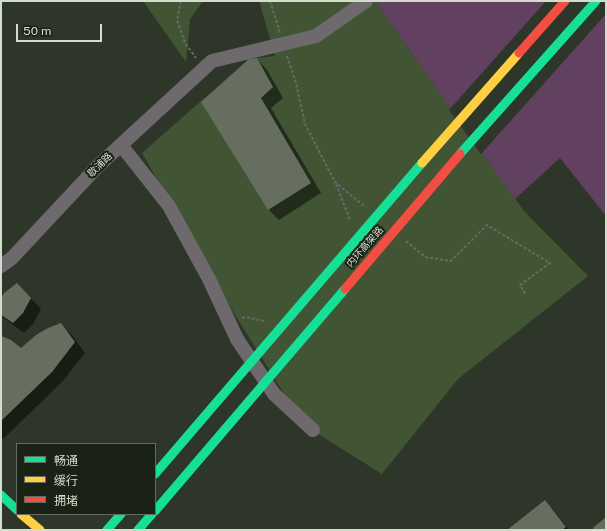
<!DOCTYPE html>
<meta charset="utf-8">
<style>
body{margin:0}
#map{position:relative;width:607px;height:531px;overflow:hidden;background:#2d3628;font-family:"Public Sans","Noto Sans SC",sans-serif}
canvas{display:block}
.frame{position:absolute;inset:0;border:2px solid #d3ddcd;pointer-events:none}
.legend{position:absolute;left:16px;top:443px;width:140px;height:72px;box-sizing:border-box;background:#1a2115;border:1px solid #646c5f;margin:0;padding:5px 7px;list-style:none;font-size:12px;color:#d3ddcd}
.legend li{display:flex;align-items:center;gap:8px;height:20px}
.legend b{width:20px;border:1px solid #646c5f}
.scale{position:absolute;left:16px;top:24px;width:86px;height:18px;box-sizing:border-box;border:2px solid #d3ddcd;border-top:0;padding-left:5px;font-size:12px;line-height:14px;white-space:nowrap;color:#d3ddcd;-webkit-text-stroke:3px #1a2115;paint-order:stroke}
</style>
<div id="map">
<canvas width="607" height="531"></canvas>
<div class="frame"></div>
<ul class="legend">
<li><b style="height:5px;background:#16e098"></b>畅通</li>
<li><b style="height:5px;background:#ffcf43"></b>缓行</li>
<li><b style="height:5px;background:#f24e42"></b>拥堵</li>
</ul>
<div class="scale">50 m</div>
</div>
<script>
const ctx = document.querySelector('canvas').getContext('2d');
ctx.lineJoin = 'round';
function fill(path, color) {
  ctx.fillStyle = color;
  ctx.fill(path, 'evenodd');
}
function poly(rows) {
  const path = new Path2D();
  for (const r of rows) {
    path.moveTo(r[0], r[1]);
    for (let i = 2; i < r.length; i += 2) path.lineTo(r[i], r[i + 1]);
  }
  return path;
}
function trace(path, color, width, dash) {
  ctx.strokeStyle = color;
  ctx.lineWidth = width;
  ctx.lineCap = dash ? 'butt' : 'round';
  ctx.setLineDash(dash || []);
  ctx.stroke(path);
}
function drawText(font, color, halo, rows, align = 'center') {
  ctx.font = font + ' "Public Sans","Noto Sans SC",sans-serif';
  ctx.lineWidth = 4;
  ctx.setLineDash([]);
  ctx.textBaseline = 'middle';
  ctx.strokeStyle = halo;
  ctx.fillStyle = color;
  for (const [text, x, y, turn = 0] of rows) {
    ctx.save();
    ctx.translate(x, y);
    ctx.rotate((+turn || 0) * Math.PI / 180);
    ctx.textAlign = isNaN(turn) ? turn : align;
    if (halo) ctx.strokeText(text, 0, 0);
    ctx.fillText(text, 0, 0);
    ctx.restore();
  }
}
fill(poly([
 [143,1,203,1,190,19,186,62],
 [259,1,375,1,524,211,588,276,458,379,382,474,318,434,291,405,227,302,142,153,249,59,275,56]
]), '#415433');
fill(poly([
 [375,1,606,1,606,216,560,158,515,199]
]), '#624060');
fill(poly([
 [546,1,606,1,606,14,481,154,449,110]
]), '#2d3628');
fill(poly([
 [257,59,267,70,283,98,271,108,321,193,279,220,269,210,202,102],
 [27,294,41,309,33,324,24,333,1,316,1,300],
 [60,324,71,334,85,353,62,382,3,439,1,437,1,337,21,350],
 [545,502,555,512,569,530,509,530]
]), '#0007');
fill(poly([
 [257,58,273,87,261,98,311,183,268,210,201,102,249,59],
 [17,283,31,298,23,313,13,323,1,315,1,298,4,293],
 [61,323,75,342,52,372,1,421,1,336,11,340,21,348,36,335,48,328],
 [545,500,566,527,562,530,507,530],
 [606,517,606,530,594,530,593,528]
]), '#656e5f');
trace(poly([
 [181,1,177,20,185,43,196,58],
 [270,1,280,33],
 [287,56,296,83,305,124,335,182,364,206],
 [336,184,350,220],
 [406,241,425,257,451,261,487,225,550,263,520,285,526,295],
 [242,318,245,317,264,321]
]), '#696968', 2, [3, 2]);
trace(poly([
 [121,145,169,206,209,279,237,339,274,394,313,430],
 [1,266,12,258,98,166,212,61,316,36,366,1]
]), '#6e696d', 14);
trace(poly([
 [460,154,596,1],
 [155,474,422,163],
 [1,495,17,510],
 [155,511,345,289],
 [107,530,121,514],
 [138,530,152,514]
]), '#16e098', 9);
trace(poly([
 [422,163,519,53],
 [21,514,40,530]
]), '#ffcf43', 9);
trace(poly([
 [519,53,565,1],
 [345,289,460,154]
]), '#f24e42', 9);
drawText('10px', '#d3ddcd', '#1a2115', [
 ["歇浦路",100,165,-45],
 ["内环高架路",365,247,-49]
]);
</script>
